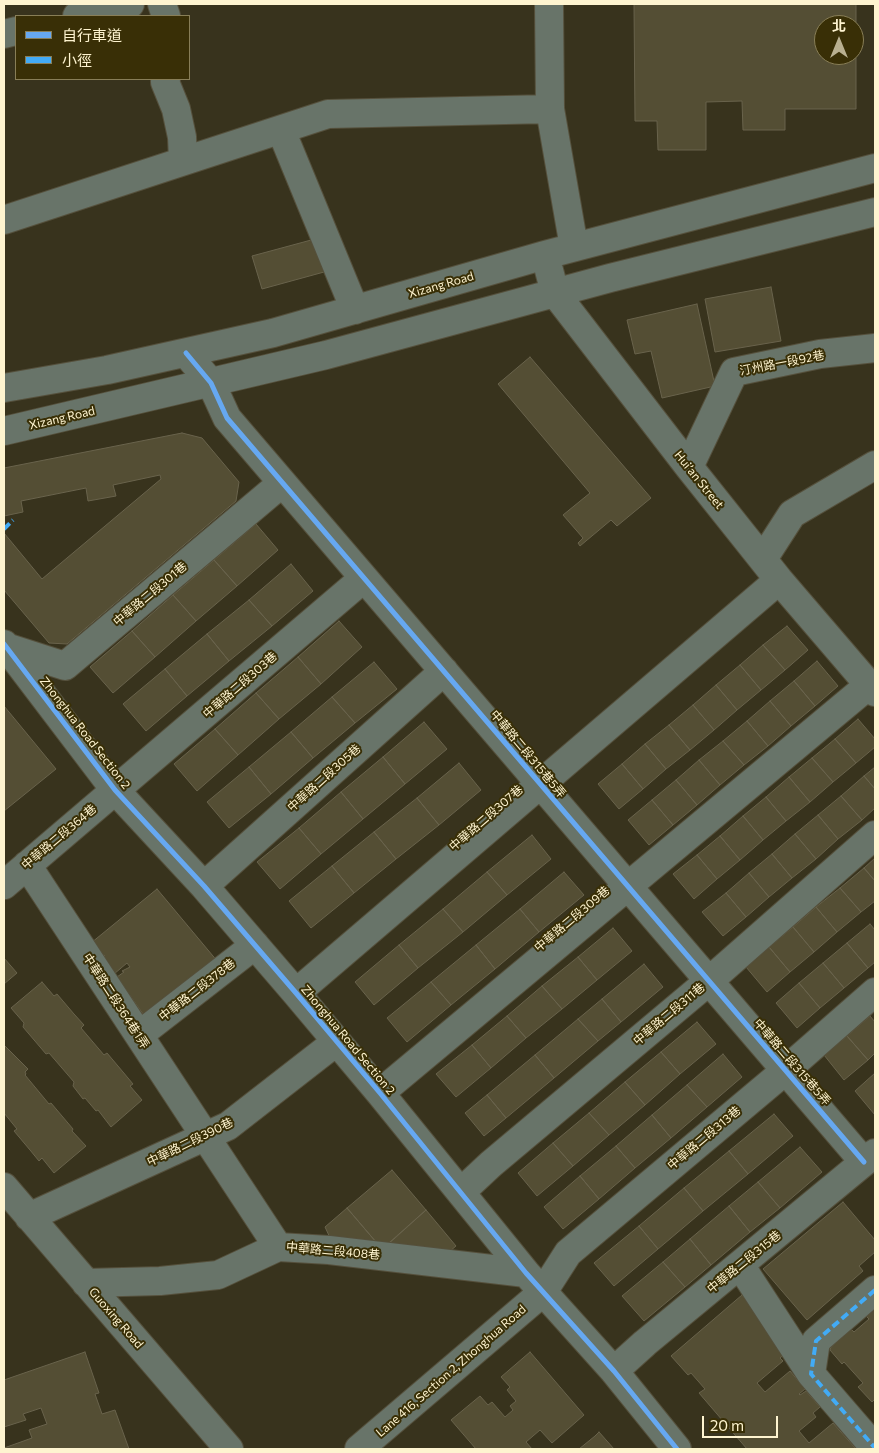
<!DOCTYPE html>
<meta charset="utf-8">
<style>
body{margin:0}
#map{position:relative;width:879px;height:1453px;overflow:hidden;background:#38331d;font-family:Commissioner,"Noto Sans TC",sans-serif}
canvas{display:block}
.frame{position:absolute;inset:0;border:5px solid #fef4d0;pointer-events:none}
.legend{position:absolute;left:15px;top:15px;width:175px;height:65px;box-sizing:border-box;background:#392f06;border:1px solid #887e57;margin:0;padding:6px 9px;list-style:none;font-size:15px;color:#fef4d0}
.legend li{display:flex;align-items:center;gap:10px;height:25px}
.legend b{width:25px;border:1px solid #887e57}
.north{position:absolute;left:814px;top:15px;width:50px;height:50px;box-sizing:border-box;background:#392f06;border:1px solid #887e57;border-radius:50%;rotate:0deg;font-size:14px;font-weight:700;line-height:20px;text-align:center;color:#fef4d0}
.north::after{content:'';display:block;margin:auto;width:18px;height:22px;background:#b9b091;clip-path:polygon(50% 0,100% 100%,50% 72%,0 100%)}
.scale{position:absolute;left:702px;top:1416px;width:76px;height:22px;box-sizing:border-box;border:2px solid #fef4d0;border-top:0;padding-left:6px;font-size:15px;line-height:18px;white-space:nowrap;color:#fef4d0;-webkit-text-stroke:4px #392f06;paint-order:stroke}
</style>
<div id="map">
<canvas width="879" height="1453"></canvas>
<div class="frame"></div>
<ul class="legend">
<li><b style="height:6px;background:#66a8f1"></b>自行車道</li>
<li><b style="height:6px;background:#42abf6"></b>小徑</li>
</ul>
<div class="north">北</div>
<div class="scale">20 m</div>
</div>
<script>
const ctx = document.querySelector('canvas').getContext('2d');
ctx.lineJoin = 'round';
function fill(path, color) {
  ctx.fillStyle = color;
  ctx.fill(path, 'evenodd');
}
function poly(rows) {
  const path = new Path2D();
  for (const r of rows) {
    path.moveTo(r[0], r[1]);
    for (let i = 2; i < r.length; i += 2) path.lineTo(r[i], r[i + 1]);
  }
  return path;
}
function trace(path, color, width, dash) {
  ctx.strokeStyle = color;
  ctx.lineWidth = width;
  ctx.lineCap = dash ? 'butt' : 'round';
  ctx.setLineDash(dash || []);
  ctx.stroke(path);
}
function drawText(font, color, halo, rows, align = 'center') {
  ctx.font = font + ' Commissioner,"Noto Sans TC",sans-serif';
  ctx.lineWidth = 4;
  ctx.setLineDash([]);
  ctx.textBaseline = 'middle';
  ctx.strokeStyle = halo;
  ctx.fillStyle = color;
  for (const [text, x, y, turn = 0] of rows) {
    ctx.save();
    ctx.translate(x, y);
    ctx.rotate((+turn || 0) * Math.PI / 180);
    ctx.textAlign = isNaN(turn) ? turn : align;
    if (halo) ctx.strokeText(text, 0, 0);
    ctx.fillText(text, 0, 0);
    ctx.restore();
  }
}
const building = poly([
 [634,4,856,4,856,109,785,109,785,130,743,130,742,101,706,102,706,150,658,150,657,121,635,121,634,4],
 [824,25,854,25,854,55,824,55,824,25],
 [326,236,335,269,262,289,252,256,326,236],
 [771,287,781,341,715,352,705,299,771,287],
 [697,304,715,386,662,398,651,351,635,354,627,320,697,304],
 [530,357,651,498,617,526,611,520,580,546,578,543,583,538,563,515,590,493,498,384,530,357],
 [182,433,202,438,239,482,236,501,67,644,49,643,4,590,4,533,42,579,161,479,160,475,113,485,116,496,88,501,86,488,21,501,23,512,4,516,4,468,182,433],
 [256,524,278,550,237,586,214,560,256,524],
 [214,560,237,586,196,621,173,595,214,560],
 [291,564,313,591,272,626,249,600,291,564],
 [173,595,196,621,155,657,132,631,173,595],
 [249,600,272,626,229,661,207,634,249,600],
 [339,621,362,647,321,684,298,657,339,621],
 [787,626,808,650,785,670,763,645,787,626],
 [132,631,155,657,113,693,90,667,132,631],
 [207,634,229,661,187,696,165,669,207,634],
 [763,645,785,670,761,690,740,665,763,645],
 [298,657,321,684,279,719,256,693,298,657],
 [817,661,838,686,815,706,794,681,817,661],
 [374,662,397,689,355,723,332,697,374,662],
 [740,665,761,690,737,710,716,685,740,665],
 [165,669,187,696,146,731,123,704,165,669],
 [794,681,815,706,791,726,770,701,794,681],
 [716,685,737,710,714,730,693,705,716,685],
 [256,693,279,719,238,755,215,729,256,693],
 [332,697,355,723,313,758,291,732,332,697],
 [770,701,791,726,768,746,747,721,770,701],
 [693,705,714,730,690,750,669,725,693,705],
 [4,706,56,769,4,811,4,706],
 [858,719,875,739,875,747,856,763,835,739,858,719],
 [747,721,768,746,744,765,723,741,747,721],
 [424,722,447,749,405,784,383,757,424,722],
 [669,725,690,750,666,769,645,744,669,725],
 [215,729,238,755,197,791,174,764,215,729],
 [291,732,313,758,271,794,249,767,291,732],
 [835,739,856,763,833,782,812,758,835,739],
 [723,741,744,765,720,785,699,760,723,741],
 [645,744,666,769,643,789,622,764,645,744],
 [383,757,405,784,363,819,341,792,383,757],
 [812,758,833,782,810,802,789,777,812,758],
 [699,760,720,785,697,805,676,780,699,760],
 [459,763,481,790,439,825,417,798,459,763],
 [622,764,643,789,619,809,598,784,622,764],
 [249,767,271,794,229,828,207,802,249,767],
 [875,767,875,789,864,776,875,767],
 [864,776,875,789,875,808,862,820,841,796,864,776],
 [789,777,810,802,786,821,766,797,789,777],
 [676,780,697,805,673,825,652,800,676,780],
 [341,792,363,819,321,854,299,828,341,792],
 [841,796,862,820,838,839,818,815,841,796],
 [766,797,786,821,763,840,743,816,766,797],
 [417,798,439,825,396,859,374,832,417,798],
 [652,800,673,825,649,845,628,820,652,800],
 [818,815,838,839,816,859,795,834,818,815],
 [743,816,763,840,740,860,720,836,743,816],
 [299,828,321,854,280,889,257,862,299,828],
 [374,832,396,859,354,893,332,866,374,832],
 [795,834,816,859,792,878,772,854,795,834],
 [532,835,551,859,507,895,487,872,532,835],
 [720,836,740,860,717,879,697,855,720,836],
 [772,854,792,878,769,897,749,873,772,854],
 [697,855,717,879,694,899,673,874,697,855],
 [875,858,875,881,864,868,875,858],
 [332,866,354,893,311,928,289,901,332,866],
 [864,868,875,881,875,901,861,912,840,888,864,868],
 [487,872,507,895,463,932,443,909,487,872],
 [564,872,584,895,539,932,520,909,564,872],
 [749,873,769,897,746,917,726,893,749,873],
 [840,888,861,912,837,932,816,907,840,888],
 [157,889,218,962,143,1014,117,977,124,972,122,971,130,967,127,963,114,974,102,959,105,956,104,955,100,957,91,943,157,889],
 [726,893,746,917,723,936,702,912,726,893],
 [816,907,837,932,814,952,793,927,816,907],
 [443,909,463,932,418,968,399,945,443,909],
 [520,909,539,932,495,969,476,945,520,909],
 [870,924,875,930,875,962,868,968,847,943,870,924],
 [793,927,814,952,790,972,769,947,793,927],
 [613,928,632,951,597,980,578,957,613,928],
 [847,943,868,968,844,988,823,963,847,943],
 [399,945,418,968,374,1005,355,982,399,945],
 [476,945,495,969,451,1005,431,982,476,945],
 [769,947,790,972,767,992,746,967,769,947],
 [578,957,597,980,562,1009,542,986,578,957],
 [4,958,17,973,4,984,4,958],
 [823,963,844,988,820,1008,799,983,823,963],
 [644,964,663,987,621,1022,602,999,644,964],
 [42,982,54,996,57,994,74,1014,84,1025,81,1028,104,1055,107,1053,123,1072,133,1084,130,1086,142,1100,111,1127,98,1110,96,1111,85,1098,83,1099,73,1086,74,1082,49,1053,46,1054,23,1027,24,1023,11,1008,42,982],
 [431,982,451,1005,407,1042,387,1018,431,982],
 [799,983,820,1008,797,1028,776,1003,799,983],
 [542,986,562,1009,526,1038,507,1016,542,986],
 [602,999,621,1022,598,1041,578,1019,602,999],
 [507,1016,526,1038,491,1068,472,1045,507,1016],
 [870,1016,875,1022,875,1053,868,1060,847,1036,870,1016],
 [578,1019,598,1041,554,1078,535,1055,578,1019],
 [697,1022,716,1044,680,1074,661,1052,697,1022],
 [847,1036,868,1060,844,1080,824,1055,847,1036],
 [4,1045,28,1069,25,1072,26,1074,25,1075,49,1104,51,1103,73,1129,72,1131,86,1146,54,1173,42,1158,39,1161,30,1150,14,1131,17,1129,4,1113,4,1045],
 [472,1045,491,1068,456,1097,436,1074,472,1045],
 [661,1052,680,1074,645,1105,625,1082,661,1052],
 [723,1054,742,1077,707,1107,687,1085,723,1054],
 [535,1055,554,1078,506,1118,487,1095,535,1055],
 [875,1073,875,1115,855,1091,875,1073],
 [625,1082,645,1105,609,1135,589,1113,625,1082],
 [687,1085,707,1107,671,1138,652,1115,687,1085],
 [487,1095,506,1118,484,1136,465,1113,487,1095],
 [589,1113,609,1135,573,1166,553,1143,589,1113],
 [774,1114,793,1136,748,1174,729,1151,774,1114],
 [652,1115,671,1138,635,1168,616,1146,652,1115],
 [553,1143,573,1166,537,1196,518,1173,553,1143],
 [616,1146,635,1168,599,1199,580,1176,616,1146],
 [800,1147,822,1172,780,1208,758,1182,800,1147],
 [729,1151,748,1174,703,1211,684,1188,729,1151],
 [392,1170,426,1210,382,1249,347,1208,392,1170],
 [580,1176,599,1199,563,1229,544,1207,580,1176],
 [758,1182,780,1208,750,1232,729,1206,758,1182],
 [684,1188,703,1211,658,1249,639,1226,684,1188],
 [843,1202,875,1240,875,1252,859,1266,863,1271,807,1320,763,1269,843,1202],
 [729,1206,750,1232,711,1265,690,1239,729,1206],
 [347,1208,382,1249,332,1242,325,1227,347,1208],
 [426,1210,456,1246,443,1257,384,1248,426,1210],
 [639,1226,658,1249,614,1286,594,1263,639,1226],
 [690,1239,711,1265,685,1287,663,1262,690,1239],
 [663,1262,685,1287,644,1321,622,1296,663,1262],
 [742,1295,789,1350,780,1358,783,1361,757,1383,765,1392,790,1371,805,1389,799,1394,800,1395,806,1391,820,1407,813,1413,816,1417,799,1431,809,1443,833,1423,856,1449,747,1449,699,1393,705,1389,691,1373,688,1375,671,1356,742,1295],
 [875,1304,875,1399,872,1402,858,1387,863,1383,844,1362,842,1364,830,1350,831,1347,851,1329,854,1332,869,1319,864,1314,875,1304],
 [85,1352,99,1393,95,1394,102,1414,115,1410,129,1449,4,1449,4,1448,32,1438,29,1430,47,1424,41,1408,23,1414,26,1420,4,1427,4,1380,85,1352],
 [530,1352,584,1415,552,1443,540,1430,526,1442,532,1449,476,1449,451,1420,480,1396,488,1405,492,1402,505,1417,513,1410,510,1406,516,1401,507,1390,510,1387,501,1377,530,1352],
 [599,1432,614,1449,579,1449,595,1436,599,1432]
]);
fill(building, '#544e34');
trace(building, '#69634c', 1);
const minor = poly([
 [162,4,166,16],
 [549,4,550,109,574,247],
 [77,16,130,4],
 [4,34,16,31],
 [166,79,165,82,176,109,182,137,183,160],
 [281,130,355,310],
 [4,220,328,114,550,109],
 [545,255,555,293,689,467,779,580,875,692],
 [186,353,211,383,227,418,864,1162],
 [4,388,107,370,273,333,545,255,875,168],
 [4,431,326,355,610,278,875,212],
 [689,467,734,372,820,354,875,348],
 [763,559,792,514,875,465],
 [4,644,115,790,204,886,296,993,380,1093,526,1273,614,1371,677,1449],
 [6,647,65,666,282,483],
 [27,865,278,1247],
 [4,885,364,578],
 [204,886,444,671],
 [296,993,779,580],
 [139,1035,255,945],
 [380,1093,869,685],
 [4,1187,229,1449],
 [461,1192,491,1164,709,981,875,835],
 [29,1217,228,1126,336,1042],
 [740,1265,811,1374],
 [86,1283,160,1281,218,1275,278,1247,329,1250,526,1273],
 [875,1290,816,1341,811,1374,875,1448],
 [614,1371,645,1343,875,1153],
 [359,1449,543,1292,568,1253,786,1070,875,992]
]);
trace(minor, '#55503c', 30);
trace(minor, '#687469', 28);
trace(poly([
 [4,529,13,520],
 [875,1290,816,1341,811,1374,875,1448]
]), '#42abf6', 4, [8, 4]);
trace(poly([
 [186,353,211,383,227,418,864,1162],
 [4,644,115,790,204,886,296,993,380,1093,526,1273,614,1371,677,1449]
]), '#66a8f1', 5);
drawText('12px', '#fef4d0', '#392f06', [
 ["Xizang Road",441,285,-16],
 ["汀州路一段92巷",782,363,-11],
 ["Xizang Road",62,418,-13],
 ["Hui’an Street",699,480,51],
 ["中華路二段301巷",150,594,-40],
 ["中華路二段303巷",240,685,-41],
 ["Zhonghua Road Section 2",85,733,52],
 ["中華路二段315巷5弄",528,754,50],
 ["中華路二段305巷",324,778,-42],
 ["中華路二段307巷",486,818,-41],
 ["中華路二段364巷",59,837,-40],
 ["中華路二段309巷",572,919,-40],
 ["中華路二段378巷",197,990,-38],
 ["中華路二段364巷1弄",116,1001,57],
 ["中華路二段311巷",669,1014,-40],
 ["Zhonghua Road Section 2",348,1040,50],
 ["中華路二段315巷5弄",792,1062,49],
 ["中華路二段313巷",704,1138,-40],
 ["中華路二段390巷",190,1142,-26],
 ["中華路二段408巷",333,1251,5],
 ["中華路二段315巷",744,1262,-39],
 ["Guoxing Road",116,1318,49],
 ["Lane 416, Section 2, Zhonghua Road",451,1371,-41]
]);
</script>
